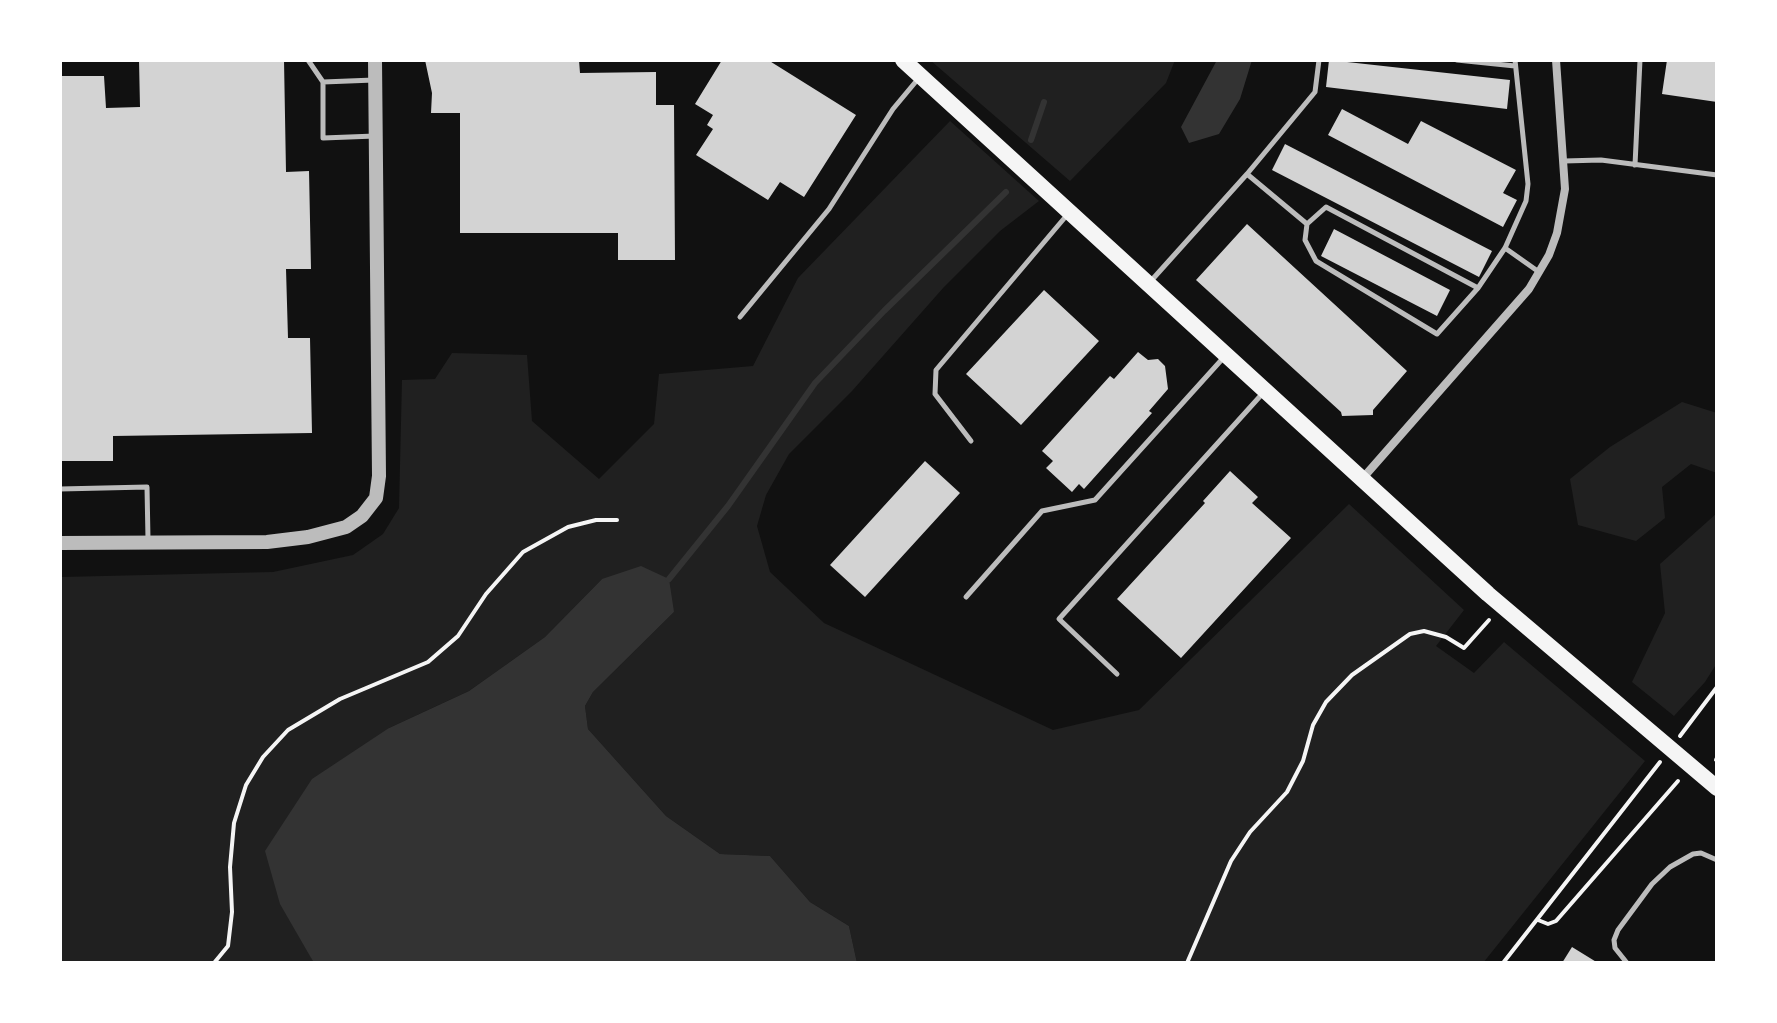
<!DOCTYPE html>
<style>
body{margin:0}
#map{position:relative;width:1777px;height:1023px;overflow:hidden;background:#111;font-family:Overpass,sans-serif}
canvas{display:block}
.frame{position:absolute;inset:0;border:62px solid #fff;pointer-events:none}
</style>
<div id="map">
<canvas width="1777" height="1023"></canvas>
<div class="frame"></div>
</div>
<script>
const ctx = document.querySelector('canvas').getContext('2d');
ctx.lineJoin = 'round';
function fill(path, color) {
  ctx.fillStyle = color;
  ctx.fill(path, 'evenodd');
}
function poly(rows) {
  const path = new Path2D();
  for (const r of rows) {
    path.moveTo(r[0], r[1]);
    for (let i = 2; i < r.length; i += 2) path.lineTo(r[i], r[i + 1]);
  }
  return path;
}
function trace(path, color, width, dash) {
  ctx.strokeStyle = color;
  ctx.lineWidth = width;
  ctx.lineCap = dash ? 'butt' : 'round';
  ctx.setLineDash(dash || []);
  ctx.stroke(path);
}
fill(poly([
 [930,60,1175,60,1166,83,1070,181],
 [950,121,1039,201,1000,231,944,287,852,391,789,454,766,495,757,526,770,572,824,623,1053,730,1139,710,1349,504,1464,610,1436,646,1474,673,1504,642,1645,761,1483,963,857,963,849,926,810,902,770,856,720,854,666,816,588,729,585,706,593,692,674,612,602,579,545,637,469,691,389,728,308,951,314,963,60,963,62,577,273,572,353,555,383,534,399,508,402,380,435,379,452,353,527,355,532,421,599,479,654,424,659,374,753,366,798,278],
 [1682,402,1717,413,1717,473,1691,464,1662,487,1665,518,1636,541,1578,525,1570,479,1610,447],
 [1717,513,1717,663,1705,682,1674,716,1632,682,1665,613,1660,564]
]), '#202020');
fill(poly([
 [1217,60,1252,60,1240,99,1219,134,1189,143,1181,127],
 [641,566,669,579,674,612,593,692,585,706,588,729,666,816,720,854,770,856,810,902,849,926,857,963,314,963,280,904,265,851,312,779,389,728,469,691,545,637,602,579]
]), '#333');
trace(poly([
 [1031,140,1044,102],
 [669,579,728,506,815,383,884,311,1006,192]
]), '#333', 6);
fill(poly([
 [139,60,284,60,286,172,309,171,311,269,286,269,288,338,310,338,312,433,113,436,113,461,60,461,61,76,104,76,106,108,140,107],
 [425,60,579,60,580,73,656,72,656,105,674,105,675,260,618,260,618,233,460,233,460,113,431,113,432,93],
 [722,60,768,60,856,115,804,197,780,182,768,200,696,155,713,129,707,125,713,115,695,104],
 [1329,60,1510,80,1507,109,1326,87],
 [1667,60,1717,60,1717,102,1662,94],
 [1342,109,1408,144,1421,121,1516,170,1503,193,1517,200,1503,227,1328,135],
 [1285,144,1492,251,1479,277,1272,170],
 [1247,224,1407,371,1373,410,1373,415,1342,416,1341,412,1196,280],
 [1334,229,1450,290,1437,316,1321,256],
 [1044,290,1099,341,1021,425,966,374],
 [1138,352,1148,360,1158,359,1165,366,1168,389,1149,411,1152,413,1084,489,1079,484,1072,492,1046,468,1053,461,1042,451,1110,376,1114,379],
 [925,461,960,493,865,597,830,565],
 [1230,471,1258,497,1252,503,1291,538,1181,658,1117,599,1205,503,1203,501],
 [1572,947,1598,963,1562,963]
]), '#d3d3d3');
trace(poly([
 [1680,736,1717,687],
 [1716,760,1717,758],
 [1538,920,1548,924,1556,921,1678,781],
 [214,963,228,946,232,912,230,867,234,823,246,785,263,757,288,730,340,699,428,662,458,636,486,594,523,552,568,527,596,520,617,520],
 [1187,963,1231,861,1250,832,1287,792,1303,761,1313,725,1326,702,1352,675,1410,634,1424,631,1446,637,1464,648,1489,620],
 [1503,963,1660,762]
]), '#f5f5f5', 4);
trace(poly([
 [308,60,323,82,323,138,375,136],
 [1457,60,1515,66],
 [323,82,374,80],
 [1564,161,1601,160,1717,175],
 [1635,165,1640,60],
 [1247,174,1307,224],
 [1505,248,1539,272],
 [1150,282,1247,174,1315,92,1319,60],
 [1478,288,1326,207,1307,224,1305,240,1316,261,1437,334,1478,288,1505,248,1526,201,1528,184,1515,60],
 [740,317,829,209,893,109,918,79],
 [971,441,935,394,936,370,1067,215],
 [60,489,147,487,148,539],
 [966,597,1042,511,1095,500,1225,356],
 [1117,674,1059,619,1263,393],
 [1627,963,1615,948,1614,940,1618,930,1652,884,1670,867,1693,854,1701,853,1717,860]
]), '#bcbcbc', 5);
trace(poly([
 [1362,479,1529,289,1549,255,1557,233,1565,189,1556,60]
]), '#bcbcbc', 8);
trace(poly([
 [60,543,267,542,308,537,346,527,362,516,376,498,379,476,375,60]
]), '#bcbcbc', 14);
trace(poly([
 [903,60,1488,594,1717,788]
]), '#f5f5f5', 16);
</script>
